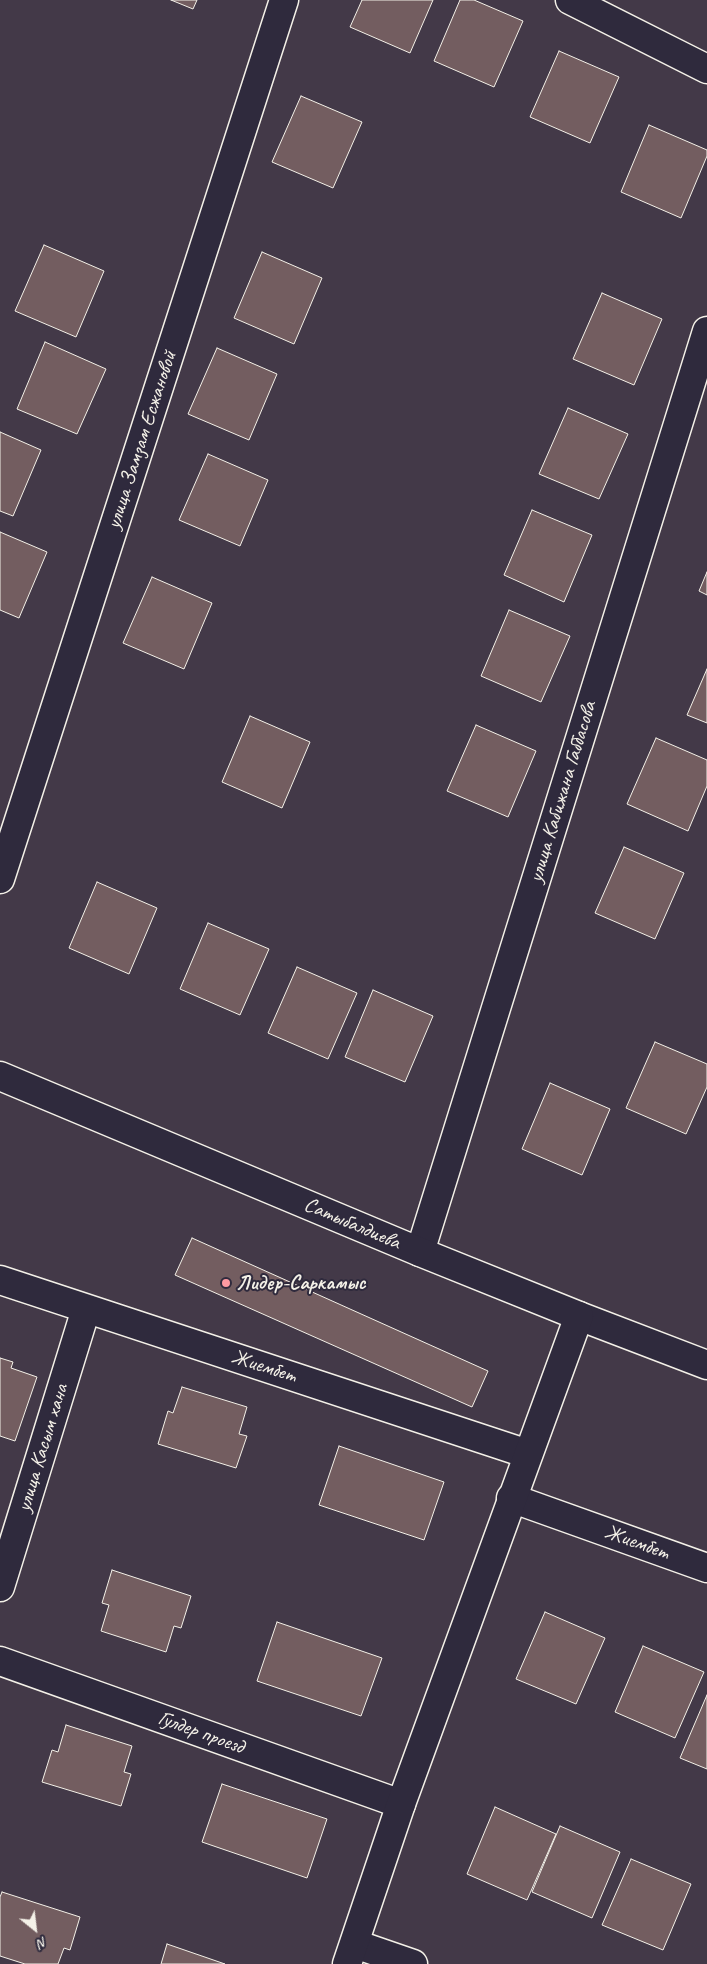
<!DOCTYPE html>
<meta charset="utf-8">
<style>
body{margin:0}
#map{position:relative;width:707px;height:1964px;overflow:hidden;background:#433948;font-family:Caveat,sans-serif}
canvas{display:block}
.north{position:absolute;left:10px;top:1904px;width:50px;height:50px;-webkit-text-stroke:4px #2f2a3d;paint-order:stroke;rotate:151deg;font-size:14px;font-weight:700;line-height:20px;text-align:center;color:#f4f1e8}
.north::after{content:'';display:block;margin:auto;width:18px;height:22px;background:#f4f1e8;clip-path:polygon(50% 0,100% 100%,50% 72%,0 100%)}
</style>
<div id="map">
<canvas width="707" height="1964"></canvas>
<div class="north">N</div>
</div>
<script>
const ctx = document.querySelector('canvas').getContext('2d');
ctx.lineJoin = 'round';
function fill(path, color) {
  ctx.fillStyle = color;
  ctx.fill(path, 'evenodd');
}
function poly(rows) {
  const path = new Path2D();
  for (const r of rows) {
    path.moveTo(r[0], r[1]);
    for (let i = 2; i < r.length; i += 2) path.lineTo(r[i], r[i + 1]);
  }
  return path;
}
function trace(path, color, width, dash) {
  ctx.strokeStyle = color;
  ctx.lineWidth = width;
  ctx.lineCap = dash ? 'butt' : 'round';
  ctx.setLineDash(dash || []);
  ctx.stroke(path);
}
function drawText(font, color, halo, rows, align = 'center') {
  ctx.font = font + ' Caveat,sans-serif';
  ctx.lineWidth = 4;
  ctx.setLineDash([]);
  ctx.textBaseline = 'middle';
  ctx.strokeStyle = halo;
  ctx.fillStyle = color;
  for (const [text, x, y, turn = 0] of rows) {
    ctx.save();
    ctx.translate(x, y);
    ctx.rotate((+turn || 0) * Math.PI / 180);
    ctx.textAlign = isNaN(turn) ? turn : align;
    if (halo) ctx.strokeText(text, 0, 0);
    ctx.fillText(text, 0, 0);
    ctx.restore();
  }
}
const building = poly([
 [171,0,197,0,193,9,171,0],
 [362,0,433,0,410,53,350,27,362,0],
 [460,0,474,0,523,21,494,87,434,61,460,0],
 [559,51,619,77,590,143,530,117,559,51],
 [301,96,362,122,333,188,272,162,301,96],
 [649,125,707,150,707,156,681,218,621,192,649,125],
 [44,245,104,271,76,337,15,311,44,245],
 [262,252,322,278,294,344,234,318,262,252],
 [602,293,662,319,634,385,573,359,602,293],
 [45,342,106,369,77,434,17,409,45,342],
 [217,348,277,374,249,440,188,414,217,348],
 [568,408,628,434,599,499,539,474,568,408],
 [0,432,41,450,13,516,0,511,0,432],
 [208,454,268,480,240,546,179,520,208,454],
 [532,510,592,535,564,602,504,575,532,510],
 [0,532,47,552,19,618,0,610,0,532],
 [707,572,707,595,699,591,707,572],
 [152,577,212,603,184,669,123,643,152,577],
 [509,610,570,636,541,702,481,676,509,610],
 [707,669,707,723,687,715,707,669],
 [250,716,310,742,282,808,222,782,250,716],
 [476,725,536,751,508,817,447,791,476,725],
 [656,738,707,760,707,786,688,831,627,804,656,738],
 [624,847,684,873,655,939,595,913,624,847],
 [97,882,157,908,129,974,69,948,97,882],
 [208,923,269,949,240,1015,180,989,208,923],
 [297,967,357,993,328,1059,268,1033,297,967],
 [373,990,433,1016,405,1082,345,1057,373,990],
 [655,1042,707,1064,707,1087,686,1134,626,1108,655,1042],
 [550,1083,610,1109,582,1175,522,1149,550,1083],
 [192,1238,488,1371,472,1407,175,1275,192,1238],
 [0,1358,13,1362,11,1368,37,1377,15,1441,0,1436,0,1358],
 [182,1387,247,1407,239,1434,247,1436,236,1468,158,1444,168,1411,173,1413,182,1387],
 [339,1446,444,1482,424,1540,319,1505,339,1446],
 [112,1570,191,1596,181,1628,174,1626,166,1652,101,1631,109,1605,102,1603,112,1570],
 [545,1612,605,1638,576,1704,516,1679,545,1612],
 [277,1622,382,1658,361,1716,257,1681,277,1622],
 [643,1646,704,1672,675,1738,615,1712,643,1646],
 [707,1695,707,1769,680,1758,707,1695],
 [66,1725,132,1746,124,1772,131,1774,121,1806,42,1782,52,1750,58,1752,66,1725],
 [222,1784,327,1819,307,1878,202,1842,222,1784],
 [495,1807,556,1834,527,1900,467,1874,495,1807],
 [560,1826,620,1852,592,1918,532,1892,560,1826],
 [631,1859,691,1884,663,1950,602,1925,631,1859],
 [2,1892,80,1917,70,1950,64,1948,58,1964,25,1964,0,1956,0,1897,2,1892],
 [167,1944,225,1964,161,1964,167,1944]
]);
fill(building, '#735d60');
trace(building, '#f4f1e8', 1);
const minor = poly([
 [570,0,707,69],
 [0,879,284,0],
 [420,1252,707,331],
 [0,1280,528,1454],
 [579,1316,707,1365],
 [511,1498,707,1568],
 [0,1587,86,1309],
 [0,1661,401,1804],
 [355,1944,413,1964]
]);
const tertiary = poly([
 [0,1076,420,1252,579,1316,401,1804,347,1964]
]);
trace(minor, '#f4f1e8', 31);
trace(tertiary, '#f4f1e8', 31);
trace(minor, '#2f2a3d', 28);
trace(tertiary, '#2f2a3d', 28);
for (const [x, y, r, color] of [
 [226,1283,5,"#ff9aa2"]
]) {
  const dot = new Path2D();
  dot.arc(x, y, r, 0, 2 * Math.PI);
  ctx.fillStyle = color;
  ctx.fill(dot);
  trace(dot, '#2f2a3d', 2);
}
drawText('21px', '#f4f1e8', '#2f2a3d', [
 ["улица Замзам Есжановой",142,440,-72],
 ["улица Кабижана Габбасова",563,792,-73],
 ["Сатыбалдиева",352,1224,23],
 ["Жиембет",264,1367,18],
 ["улица Касым хана",43,1448,-73],
 ["Жиембет",637,1543,20],
 ["Гулдер проезд",201,1733,20]
]);
drawText('bold 21px', '#f4f1e8', '#2f2a3d', [
 ["Лидер-Саркамыс",236,1283]
], 'left');
</script>
